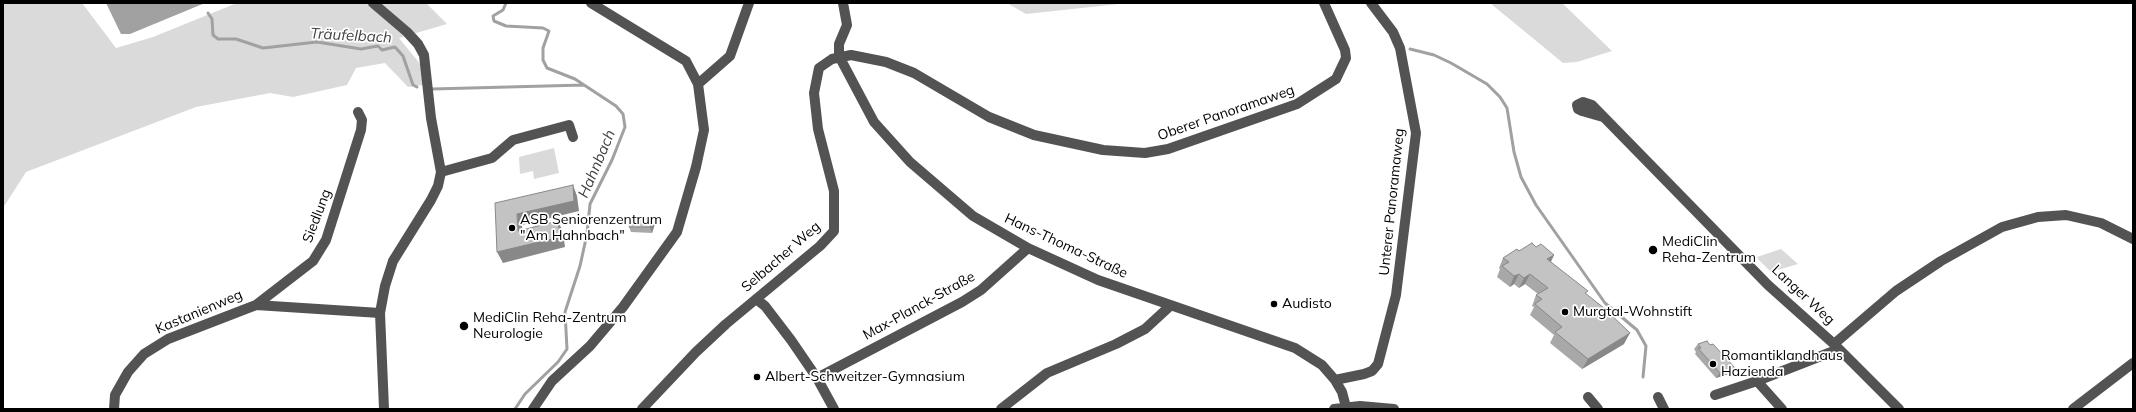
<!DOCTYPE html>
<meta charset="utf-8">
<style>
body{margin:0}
#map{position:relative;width:2136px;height:412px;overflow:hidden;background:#fff;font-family:Mulish,sans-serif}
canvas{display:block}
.frame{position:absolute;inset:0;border:4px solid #000;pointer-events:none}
</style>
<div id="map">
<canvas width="2136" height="412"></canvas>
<div class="frame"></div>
</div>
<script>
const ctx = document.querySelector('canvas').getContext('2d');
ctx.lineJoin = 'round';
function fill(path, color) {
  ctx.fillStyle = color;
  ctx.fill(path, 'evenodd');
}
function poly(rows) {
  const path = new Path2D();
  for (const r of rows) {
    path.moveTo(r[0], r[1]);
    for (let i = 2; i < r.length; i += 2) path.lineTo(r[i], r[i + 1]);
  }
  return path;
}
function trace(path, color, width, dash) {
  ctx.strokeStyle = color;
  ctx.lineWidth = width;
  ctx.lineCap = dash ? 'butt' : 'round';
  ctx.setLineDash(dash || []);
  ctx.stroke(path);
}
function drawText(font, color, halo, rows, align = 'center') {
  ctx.font = font + ' Mulish,sans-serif';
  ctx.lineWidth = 3.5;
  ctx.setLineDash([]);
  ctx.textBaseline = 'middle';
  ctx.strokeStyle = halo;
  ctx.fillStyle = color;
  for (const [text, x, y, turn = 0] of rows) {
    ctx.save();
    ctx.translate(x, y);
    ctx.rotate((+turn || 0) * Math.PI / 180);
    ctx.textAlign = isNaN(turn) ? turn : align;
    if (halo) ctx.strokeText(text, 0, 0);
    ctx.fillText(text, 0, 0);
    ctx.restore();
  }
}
fill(poly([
 [3,3,82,3,116,48,153,37,237,3,426,3,447,24,399,38,425,70,423,85,408,87,385,63,356,68,347,85,293,97,270,93,196,107,26,172,3,208],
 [1007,3,1128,3,1026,14],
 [1490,3,1562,3,1612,51,1577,62,1563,63],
 [554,148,559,173,534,179,533,171,520,174,519,157],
 [1781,249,1798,264,1771,272,1758,259,1757,257]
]), '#dadada');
fill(poly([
 [106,3,205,3,130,34,121,34]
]), '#a1a1a1');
trace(poly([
 [506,3,503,10,493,16,494,21,506,26,543,28,549,31,543,48,543,60,547,68,575,79,616,106,623,114,625,127,612,160,590,204,587,234,580,266,565,312,567,349,558,362,525,394,515,409],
 [208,13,212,19,213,35,218,39,236,39,263,48,317,42,361,49,378,46,382,50,395,47,403,56,413,85,417,87],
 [1410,49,1434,55,1451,63,1487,84,1500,97,1507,108,1514,152,1521,177,1536,205,1605,303,1637,330,1646,346,1643,377],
 [432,89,584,85]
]), '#a1a1a1', 3);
trace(poly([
 [373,3,407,32,418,44,424,55,431,118,441,172,438,186,431,200,393,261,385,286,380,313,384,409],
 [843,3,847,25,839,44,839,56,874,122,910,162,973,216,1028,248,1098,280,1295,348,1322,365,1335,380,1342,392,1346,407],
 [698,84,730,56,749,3],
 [1603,117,1582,111,1578,109,1577,105,1583,102,1592,105,1768,285,1834,344,1899,409],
 [441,172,492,158,513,140,569,125,573,137],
 [756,299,765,306,791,340,817,378,834,409],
 [256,305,313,261,326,240,361,130,362,120,358,112],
 [1834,344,1896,291,1941,261,2002,227,2038,217,2066,215,2101,223,2133,239],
 [817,378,962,302,981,290,1028,248],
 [1335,380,1364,374,1372,371,1378,364,1396,295,1416,133,1400,48,1393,32,1371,3],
 [1715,395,1757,381],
 [1588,397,1598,409],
 [1658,397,1664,409],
 [114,409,115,395,128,372,144,354,168,339,256,305,380,313],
 [533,409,552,381,590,346,623,307,677,232,696,167,704,130,698,84,686,61,591,3],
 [642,409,696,352,726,324,820,246,834,231,834,191,818,129,814,93,819,68,832,59,851,55,886,62,914,73,989,117,1034,135,1103,150,1145,153,1168,149,1297,104,1336,79,1346,58,1345,50,1324,3],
 [1001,409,1047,373,1116,344,1145,329,1170,306],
 [1334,409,1360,406,1394,409],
 [1782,409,1757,381,1839,349],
 [2073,409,2133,363]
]), '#535353', 10);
fill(poly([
 [655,224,652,233,631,232,629,227],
 [1536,247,1554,255,1551,262,1586,294,1624,344,1582,369,1550,343,1554,335,1530,315,1534,307,1532,306,1536,295,1538,294,1525,284,1519,288,1514,284,1510,287,1497,277,1500,269,1499,268,1503,258,1519,251],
 [1698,344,1731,373,1716,378,1695,354,1696,352,1694,349]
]), '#a8a8a8');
fill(poly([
 [573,185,577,196,579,211,522,225,523,241,518,231,517,214],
 [653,219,655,224,652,233,650,227],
 [558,221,563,232,565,247,503,263,497,252],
 [1554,255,1549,265,1547,259],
 [1519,274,1514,284,1510,287,1514,276],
 [1530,274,1525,284,1519,288,1524,278],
 [1630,333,1624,344,1582,369,1588,359],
 [1735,368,1731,373,1716,378,1720,373]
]), '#888');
const building = poly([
 [573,185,574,201,517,214,518,231,558,221,560,237,497,252,495,203,573,185],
 [632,218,653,219,650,227,629,227,632,218],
 [1532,243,1536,247,1541,244,1554,255,1547,259,1588,291,1585,293,1604,308,1630,333,1588,359,1555,332,1562,327,1535,304,1542,299,1536,295,1548,288,1530,274,1524,278,1519,274,1514,276,1502,266,1509,262,1503,258,1517,249,1519,251,1532,243],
 [1707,341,1710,345,1713,344,1735,368,1720,373,1698,348,1701,348,1698,344,1707,341]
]);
fill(building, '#c3c3c3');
trace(building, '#888', 1);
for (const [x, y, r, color] of [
 [512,228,4,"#000"],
 [1653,250,5,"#000"],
 [1274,304,4,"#000"],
 [1565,312,4,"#000"],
 [464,326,5,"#000"],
 [1713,364,4,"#000"],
 [757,377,4,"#000"]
]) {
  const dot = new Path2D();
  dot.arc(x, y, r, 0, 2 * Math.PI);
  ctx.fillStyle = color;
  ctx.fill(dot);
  trace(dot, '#fff', 1.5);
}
drawText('14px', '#000', '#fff', [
 ["Oberer Panoramaweg",1226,113,-19],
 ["Unterer Panoramaweg",1392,202,-84],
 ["Siedlung",317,216,-69],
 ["Hans-Thoma-Straße",1066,246,25],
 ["Selbacher Weg",781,257,-41],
 ["Langer Weg",1803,295,43],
 ["Max-Planck-Straße",919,306,-29],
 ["Kastanienweg",199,312,-23]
]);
drawText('14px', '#000', '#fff', [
 ["ASB Seniorenzentrum",520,220],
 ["\"Am Hahnbach\"",520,236],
 ["MediClin",1662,242],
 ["Reha-Zentrum",1662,258],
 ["Audisto",1282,304],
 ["Murgtal-Wohnstift",1573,312],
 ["MediClin Reha-Zentrum",473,318],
 ["Neurologie",473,334],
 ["Romantiklandhaus",1721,356],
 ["Hazienda",1721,372],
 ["Albert-Schweitzer-Gymnasium",765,377]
], 'left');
drawText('italic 15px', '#424242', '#fff', [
 ["Träufelbach",351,36,3],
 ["Hahnbach",597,164,-67]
]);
</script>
